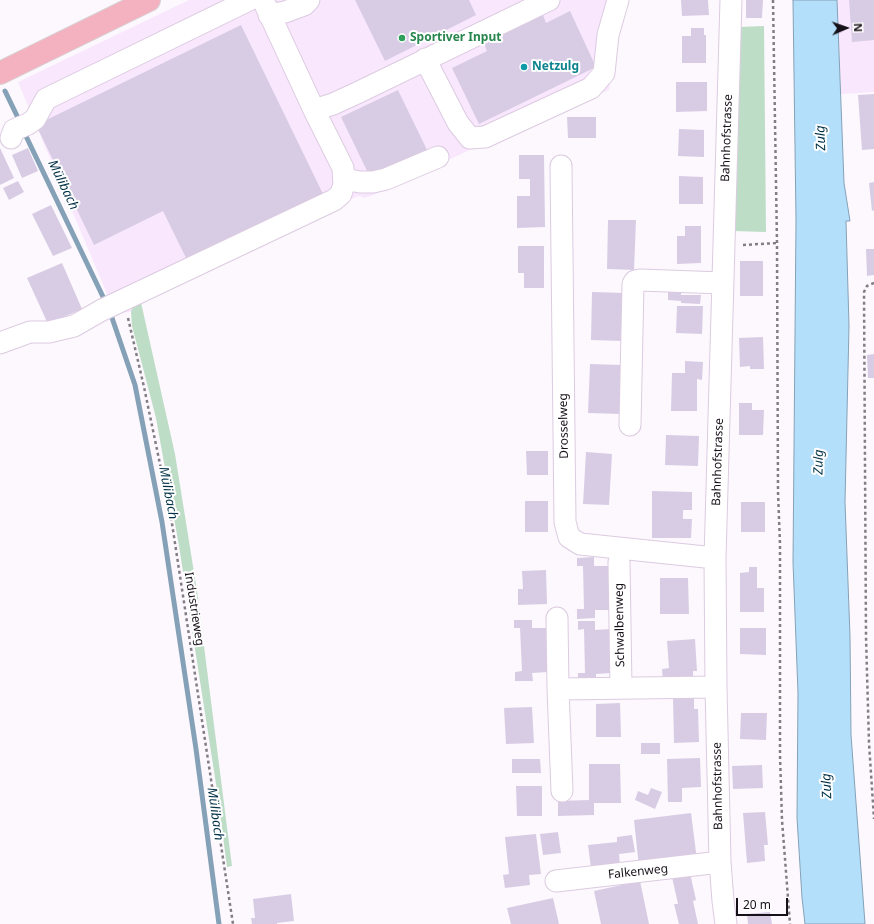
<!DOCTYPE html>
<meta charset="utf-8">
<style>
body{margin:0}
#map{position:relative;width:874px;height:924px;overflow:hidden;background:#fcf8fd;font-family:"Noto Sans",sans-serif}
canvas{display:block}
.north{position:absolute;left:826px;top:8px;width:40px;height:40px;-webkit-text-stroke:3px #fff;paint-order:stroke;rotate:88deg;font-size:11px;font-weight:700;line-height:16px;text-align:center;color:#161018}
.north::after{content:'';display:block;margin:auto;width:14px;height:18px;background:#161018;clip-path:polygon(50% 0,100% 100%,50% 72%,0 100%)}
.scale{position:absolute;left:736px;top:898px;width:52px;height:18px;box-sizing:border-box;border:2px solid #161018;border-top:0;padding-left:5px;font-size:12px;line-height:14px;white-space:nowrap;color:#161018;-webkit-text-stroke:3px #fff;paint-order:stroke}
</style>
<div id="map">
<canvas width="874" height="924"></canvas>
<div class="north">N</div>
<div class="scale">20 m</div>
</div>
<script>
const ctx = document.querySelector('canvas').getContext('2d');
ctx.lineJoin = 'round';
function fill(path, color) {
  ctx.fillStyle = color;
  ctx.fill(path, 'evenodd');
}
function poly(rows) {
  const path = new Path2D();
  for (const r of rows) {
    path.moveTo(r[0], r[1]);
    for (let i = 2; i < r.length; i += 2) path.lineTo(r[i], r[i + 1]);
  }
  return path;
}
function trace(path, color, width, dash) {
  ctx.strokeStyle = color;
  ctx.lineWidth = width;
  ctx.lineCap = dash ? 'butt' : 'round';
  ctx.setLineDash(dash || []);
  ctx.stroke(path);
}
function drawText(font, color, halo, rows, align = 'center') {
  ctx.font = font + ' "Noto Sans",sans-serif';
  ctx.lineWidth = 4;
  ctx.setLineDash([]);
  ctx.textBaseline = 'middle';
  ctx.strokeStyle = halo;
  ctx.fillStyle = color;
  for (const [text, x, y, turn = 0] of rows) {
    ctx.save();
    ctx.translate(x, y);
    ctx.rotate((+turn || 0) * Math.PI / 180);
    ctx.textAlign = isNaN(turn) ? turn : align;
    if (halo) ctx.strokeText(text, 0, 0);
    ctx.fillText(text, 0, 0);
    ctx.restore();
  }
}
fill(poly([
 [189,0,622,0,609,90,487,142,371,196,364,198,360,196,344,201,133,305,131,312,115,313,18,82],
 [837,0,874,0,874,92,841,94]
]), '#f9e7fe');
fill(poly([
 [764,26,766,232,734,231,738,27],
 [140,298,175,454,197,591,229,843,232,866,227,867,216,784,179,546,156,418,132,326,131,312,133,305]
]), '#beddc7');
const water = poly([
 [793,0,837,0,844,183,850,221,846,221,849,326,845,502,850,636,851,735,865,924,805,924,802,898,797,818,798,693,793,562,796,220,793,0]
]);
fill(water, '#b4dffb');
trace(water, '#85a1b7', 1);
trace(poly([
 [5,91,20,122],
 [24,132,106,303],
 [110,312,135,385,162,522,196,749,219,924]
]), '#85a1b7', 5);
fill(poly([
 [355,0,469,0,476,15,385,61],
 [681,0,708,0,709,15,682,16],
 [746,0,763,0,762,18,746,18],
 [849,0,874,0,874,40,852,42],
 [570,11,596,67,479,124,452,68,487,51,484,44,543,15,546,23],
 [241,25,323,194,187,260,163,211,94,245,36,125],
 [691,28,704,28,704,35,706,35,706,63,682,63,682,36,691,36],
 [676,82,707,82,707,111,676,112],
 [398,90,427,150,370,177,341,117],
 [874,94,874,149,862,150,858,95],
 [567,117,596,117,596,138,568,138],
 [679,129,704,130,704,157,678,156],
 [0,148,14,178,0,185],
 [28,148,38,171,22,178,12,155],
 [519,155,544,155,545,227,517,228,517,196,530,196,530,179,519,179],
 [679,176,703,177,703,204,679,204],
 [18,181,24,192,9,200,3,188],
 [874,182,874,210,872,211,869,183],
 [51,205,72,248,53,256,32,214],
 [608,220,636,220,634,270,607,269],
 [685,226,701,226,701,263,677,264,677,236,685,236],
 [518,246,544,246,544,288,524,288,524,273,518,273],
 [866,249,874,249,874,275,867,276],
 [740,261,763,261,763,296,740,296],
 [62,263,82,309,48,324,27,278],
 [668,291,681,291,681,295,701,295,700,304,681,303,681,301,668,300],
 [592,292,625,293,623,341,591,340],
 [677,306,703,306,702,334,676,333],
 [763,337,764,369,750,369,750,366,740,367,739,338],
 [874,354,874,378,868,378,867,355],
 [685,361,703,362,702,380,697,379,697,411,671,411,672,373,685,373],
 [590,364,622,365,621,414,588,413],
 [739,403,752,403,752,410,764,410,763,435,739,435],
 [666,435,699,436,698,466,665,465],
 [526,451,548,451,548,475,527,475],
 [586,452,612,454,609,505,583,504],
 [652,491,692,492,692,510,683,510,683,519,692,519,691,538,652,538],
 [525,501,548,501,548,532,525,532],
 [741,502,765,502,765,532,741,532],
 [594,557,594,566,609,566,610,610,595,610,595,618,577,619,577,609,584,609,583,566,577,566,577,558],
 [749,567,757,567,757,588,764,588,764,612,740,612,740,573,749,572],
 [546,570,547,604,518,605,518,589,523,589,522,571],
 [660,578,688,578,689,614,660,614],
 [514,620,532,620,532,628,547,628,548,672,532,673,533,681,515,681,515,672,522,671,520,628,514,628],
 [578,621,595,621,595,630,610,629,611,673,596,674,596,682,578,683,578,673,585,673,584,629,578,630],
 [740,628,766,628,766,655,740,654],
 [695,639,697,671,693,671,693,680,663,682,662,669,669,668,667,641],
 [673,698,694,698,694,709,698,709,699,742,674,743],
 [620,703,621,737,596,737,596,704],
 [532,707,534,743,506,744,504,708],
 [741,713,767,713,766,740,740,739],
 [641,743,660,743,660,754,641,754],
 [700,758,701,787,682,788,682,802,668,802,667,759],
 [512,759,540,759,541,773,512,773],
 [589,764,620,764,621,803,594,803,594,815,558,816,558,801,589,800],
 [762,765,763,788,733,789,732,766],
 [516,786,542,786,542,816,517,816],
 [651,788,662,792,655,809,635,800,638,791,648,795],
 [765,812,768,845,764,845,765,861,747,863,743,813],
 [691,813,697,860,639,867,634,820],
 [558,832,561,853,543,855,540,834],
 [536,834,541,874,529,875,530,885,505,888,503,875,509,874,505,837],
 [632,835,635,852,619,854,620,865,591,868,588,845,617,842,617,837],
 [690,873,696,900,693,901,698,924,679,924,674,904,678,904,672,877],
 [640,881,649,924,601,924,594,891],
 [291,894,294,921,277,923,277,924,252,924,251,918,255,918,253,899],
 [553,898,559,924,511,924,507,908],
 [770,912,772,924,748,924,747,914]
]), '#d8cce5');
const minor = poly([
 [269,15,285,12,304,5,309,0],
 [425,59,458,123,470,138,485,137,591,88,604,73,608,35,618,0],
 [314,110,333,104,357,93,549,0],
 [11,138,14,130,28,124,35,119,46,99,249,0],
 [561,166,565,522,569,537,580,544,715,558],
 [344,179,360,182,373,182,386,179,438,157],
 [0,343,30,332,49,332,74,326,102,310,334,200,341,194,344,184,343,168,314,110,263,0],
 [630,425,633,284,635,281,640,280,723,283],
 [619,562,621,688],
 [557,618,558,689,716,687],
 [558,689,562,791],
 [556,881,720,862],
 [726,924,723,901,720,862,716,687,715,558,731,0]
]);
const major = poly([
 [0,73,149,0]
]);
trace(minor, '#dccbe1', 23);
trace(major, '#d5d4d5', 24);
trace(poly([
 [773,0,777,243,778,492,780,544,780,755,782,820,790,924],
 [743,245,777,243],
 [874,283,867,286,864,292,866,637,869,743,874,819],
 [128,318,144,387,171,517,233,924]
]), '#827d84', 2.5, [3, 3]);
trace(minor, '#fff', 21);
trace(major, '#f4b2c1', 22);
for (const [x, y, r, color] of [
 [402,38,4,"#2e9e5b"],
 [524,67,4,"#0f9aa8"]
]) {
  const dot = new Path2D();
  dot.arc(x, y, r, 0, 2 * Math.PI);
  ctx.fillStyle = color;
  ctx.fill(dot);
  trace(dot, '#fff', 1.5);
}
drawText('bold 12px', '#27864d', '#fff', [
 ["Sportiver Input",410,38]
], 'left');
drawText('bold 12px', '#0d838f', '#fff', [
 ["Netzulg",532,67]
], 'left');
drawText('12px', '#161018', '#fff', [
 ["Bahnhofstrasse",727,138,-88],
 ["Drosselweg",564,426,-91],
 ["Bahnhofstrasse",718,462,-88],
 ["Industrieweg",194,609,81],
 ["Schwalbenweg",620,625,-91],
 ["Bahnhofstrasse",718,786,-91],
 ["Falkenweg",638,872,-6]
]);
drawText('italic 13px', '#023147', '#fff', [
 ["Zulg",821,138,-92],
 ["Mülibach",63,185,64],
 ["Zulg",819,462,-89],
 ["Mülibach",168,493,79],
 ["Zulg",827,786,-92],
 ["Mülibach",215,814,82]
]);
</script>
